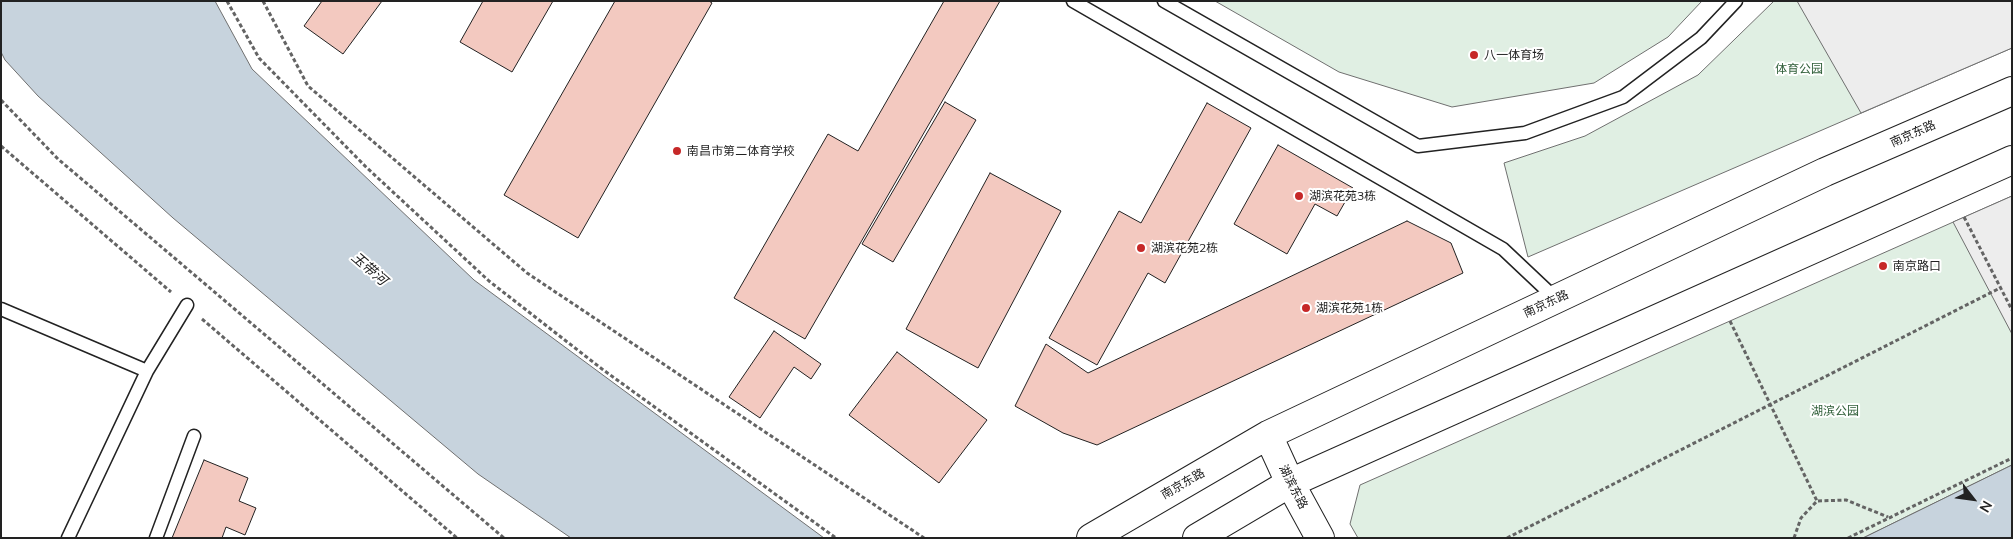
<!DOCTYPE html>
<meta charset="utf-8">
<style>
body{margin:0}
#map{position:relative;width:2013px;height:539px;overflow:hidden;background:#fff;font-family:Mulish,sans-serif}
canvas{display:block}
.frame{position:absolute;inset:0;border:2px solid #222;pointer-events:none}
.north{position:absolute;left:1948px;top:474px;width:50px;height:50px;-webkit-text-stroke:4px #fff;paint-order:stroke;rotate:120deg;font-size:14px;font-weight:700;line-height:20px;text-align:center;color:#222}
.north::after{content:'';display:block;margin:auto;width:18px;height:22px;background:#222;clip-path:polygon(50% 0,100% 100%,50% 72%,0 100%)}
</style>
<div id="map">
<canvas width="2013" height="539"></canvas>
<div class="frame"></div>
<div class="north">N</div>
</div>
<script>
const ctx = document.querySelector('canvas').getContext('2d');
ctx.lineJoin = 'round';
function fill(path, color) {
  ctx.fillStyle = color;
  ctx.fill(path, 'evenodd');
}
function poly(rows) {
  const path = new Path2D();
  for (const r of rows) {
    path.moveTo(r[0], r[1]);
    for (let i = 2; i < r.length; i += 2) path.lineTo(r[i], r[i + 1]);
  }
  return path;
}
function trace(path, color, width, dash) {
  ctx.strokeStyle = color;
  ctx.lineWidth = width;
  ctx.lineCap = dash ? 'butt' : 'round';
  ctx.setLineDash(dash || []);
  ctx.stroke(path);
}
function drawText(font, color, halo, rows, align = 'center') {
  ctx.font = font + ' Mulish,"Noto Sans SC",sans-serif';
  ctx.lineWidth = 4;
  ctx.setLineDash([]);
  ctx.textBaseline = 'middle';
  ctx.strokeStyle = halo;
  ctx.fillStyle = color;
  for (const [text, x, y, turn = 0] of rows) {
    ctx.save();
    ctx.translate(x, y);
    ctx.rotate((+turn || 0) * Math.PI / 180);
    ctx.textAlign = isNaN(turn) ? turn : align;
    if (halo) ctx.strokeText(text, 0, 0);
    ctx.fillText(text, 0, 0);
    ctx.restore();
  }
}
const green = poly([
 [1215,1,1702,1,1668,37,1594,83,1452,107,1339,72,1215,1],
 [1774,1,2012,1,2012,48,1528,257,1504,163,1585,136,1698,75,1774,1],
 [2012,196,2012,465,1863,538,1358,538,1350,524,1360,485,2012,196]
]);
fill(green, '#e0efe3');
trace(green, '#6f6f6f', 1);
const parking = poly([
 [1797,1,2012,1,2012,48,1861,113,1797,1],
 [2012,196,2012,334,1953,222,2012,196]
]);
fill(parking, '#ededed');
trace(parking, '#6f6f6f', 1);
const water = poly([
 [1,1,215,1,252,69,474,280,824,538,571,538,478,474,173,218,38,96,5,60,1,52,1,1],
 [2012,465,2012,538,1863,538,2012,465]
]);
fill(water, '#c7d3dd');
trace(water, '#6f6f6f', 1);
const building = poly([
 [322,1,382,1,343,54,304,26,322,1],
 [483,1,553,1,512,72,460,42,483,1],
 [615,1,709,1,712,3,578,238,504,195,615,1],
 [944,1,1000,1,805,339,734,298,828,134,858,151,944,1],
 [945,102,976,120,893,262,862,244,945,102],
 [1207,103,1251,128,1165,283,1148,273,1097,365,1049,338,1119,211,1141,223,1207,103],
 [1278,145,1353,188,1337,216,1315,204,1287,254,1234,224,1278,145],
 [990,173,1061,211,978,368,906,329,990,173],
 [1407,221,1451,243,1463,273,1097,445,1063,433,1015,406,1046,344,1088,373,1407,221],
 [774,331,821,364,811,379,794,367,760,418,729,397,774,331],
 [897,352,987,420,939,483,849,415,897,352],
 [204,460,248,478,239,501,256,508,245,535,226,527,222,538,172,538,204,460]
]);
fill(building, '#f3c9c0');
trace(building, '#222', 1);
const lane = poly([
 [1073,1,1503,249,1556,299],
 [1164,1,1418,146,1525,133,1623,97,1701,38,1736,1],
 [1,309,147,371,187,305],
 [68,538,147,371],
 [156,538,194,436]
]);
const secondary = poly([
 [1268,435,1290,483,1320,538],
 [1091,538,1268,435,1825,172,2012,91],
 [1197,538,1290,483,2012,160]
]);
trace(lane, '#222', 15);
trace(secondary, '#222', 30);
trace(poly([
 [227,1,259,58,366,167,489,281,602,369,836,538],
 [263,1,308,86,527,273,924,538],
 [1,100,58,159,504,538],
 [1,146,171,292],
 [1964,217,2012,310],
 [202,319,457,538],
 [1730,321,1817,501],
 [1507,538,2000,288],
 [1794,538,1801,518,1817,501,1846,500,1888,517],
 [1848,538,2012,458]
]), '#646464', 3, [4, 2.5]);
trace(lane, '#fff', 12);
trace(secondary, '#fff', 28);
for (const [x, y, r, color] of [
 [1474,55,5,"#c62828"],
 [677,151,5,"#c62828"],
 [1299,196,5,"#c62828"],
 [1141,248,5,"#c62828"],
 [1883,266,5,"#c62828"],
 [1306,308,5,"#c62828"]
]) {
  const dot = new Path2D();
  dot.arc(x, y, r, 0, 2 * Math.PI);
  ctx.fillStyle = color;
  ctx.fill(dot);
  trace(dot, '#fff', 2);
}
drawText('12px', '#222', '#fff', [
 ["八一体育场",1484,55],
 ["南昌市第二体育学校",687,151],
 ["湖滨花苑3栋",1309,196],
 ["湖滨花苑2栋",1151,248],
 ["南京路口",1893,266],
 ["湖滨花苑1栋",1316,308]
], 'left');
drawText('12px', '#2f5e38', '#fff', [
 ["体育公园",1799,69],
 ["湖滨公园",1835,411]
]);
drawText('12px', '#222', '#fff', [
 ["南京东路",1913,134,-24],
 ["南京东路",1546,304,-25],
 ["南京东路",1183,484,-30],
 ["湖滨东路",1293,487,63]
]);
drawText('italic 14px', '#222', '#fff', [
 ["玉带河",369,269,41]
]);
</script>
